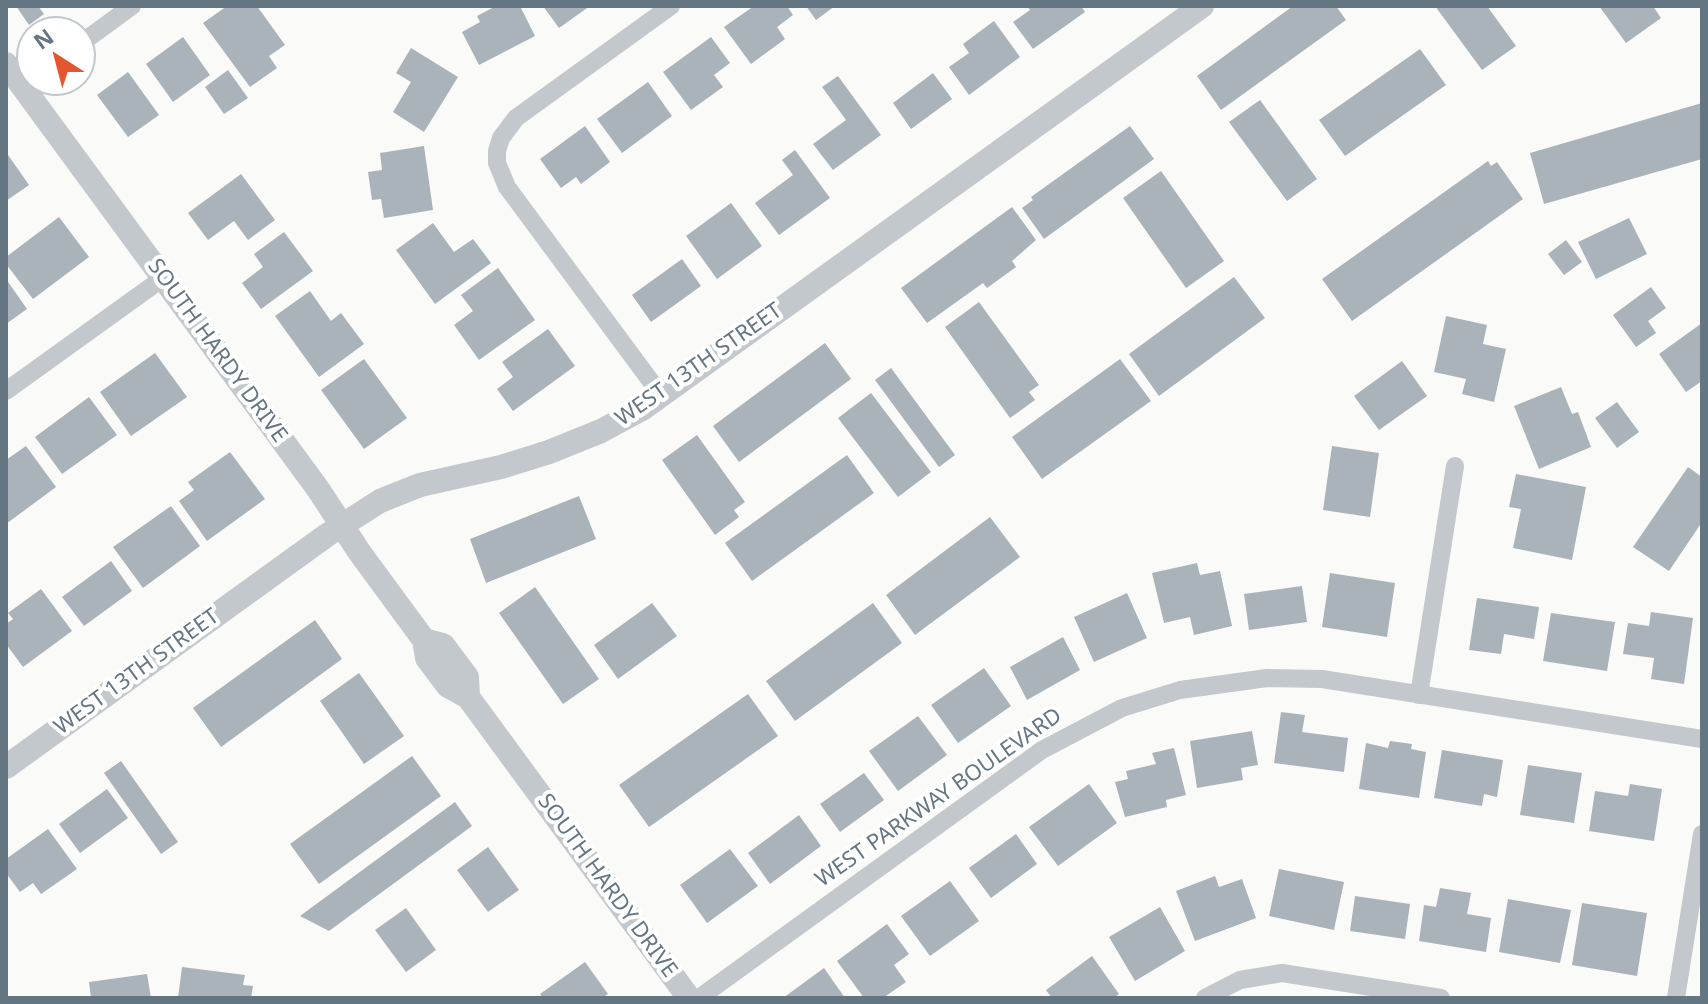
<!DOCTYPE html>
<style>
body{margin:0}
#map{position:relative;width:1708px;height:1004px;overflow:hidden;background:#fafaf8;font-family:"Noto Sans",sans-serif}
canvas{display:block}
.frame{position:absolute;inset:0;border:8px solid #657683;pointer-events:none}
.north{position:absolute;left:16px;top:16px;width:80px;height:80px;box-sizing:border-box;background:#fff;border:2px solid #c1c8cd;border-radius:50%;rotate:324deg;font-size:22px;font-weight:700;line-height:32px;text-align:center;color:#657683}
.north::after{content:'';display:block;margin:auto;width:28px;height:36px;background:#e4572e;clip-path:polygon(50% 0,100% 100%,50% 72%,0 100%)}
</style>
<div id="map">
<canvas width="1708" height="1004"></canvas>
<div class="frame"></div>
<div class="north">N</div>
</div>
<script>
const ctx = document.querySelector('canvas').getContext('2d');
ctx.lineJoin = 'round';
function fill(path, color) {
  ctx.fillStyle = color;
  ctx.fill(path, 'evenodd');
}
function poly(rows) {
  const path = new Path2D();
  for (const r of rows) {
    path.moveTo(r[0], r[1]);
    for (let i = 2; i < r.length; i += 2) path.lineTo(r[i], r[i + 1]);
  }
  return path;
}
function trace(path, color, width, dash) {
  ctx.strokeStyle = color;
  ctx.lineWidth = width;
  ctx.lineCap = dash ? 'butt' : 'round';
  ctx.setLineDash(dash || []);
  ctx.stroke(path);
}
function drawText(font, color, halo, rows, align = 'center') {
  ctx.font = font + ' "Noto Sans",sans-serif';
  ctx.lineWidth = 8;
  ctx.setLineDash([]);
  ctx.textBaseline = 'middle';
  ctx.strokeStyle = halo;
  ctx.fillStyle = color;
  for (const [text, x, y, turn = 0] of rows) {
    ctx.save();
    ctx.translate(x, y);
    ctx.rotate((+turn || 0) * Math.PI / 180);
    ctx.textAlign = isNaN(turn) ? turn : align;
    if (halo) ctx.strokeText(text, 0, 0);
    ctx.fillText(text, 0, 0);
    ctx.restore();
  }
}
fill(poly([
 [16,6,38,6,44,14,29,25],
 [227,6,257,6,285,45,269,56,277,68,250,87,203,23],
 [496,6,520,6,535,36,479,65,462,32,480,22,477,16],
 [543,6,590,6,559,28],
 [754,6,787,6,793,15,777,27,785,39,751,64,724,27],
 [806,6,835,6,816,20],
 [1027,6,1081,6,1085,12,1033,49,1013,22,1030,10],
 [1293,6,1336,6,1346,20,1221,110,1197,76],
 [1435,6,1487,6,1516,46,1482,70],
 [1599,6,1653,6,1661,18,1626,43],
 [994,21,1020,57,969,95,949,67,969,53,963,44],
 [183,37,210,75,173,102,146,64],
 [711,37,730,63,714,75,723,87,691,110,663,72],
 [411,48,458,77,424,132,393,112,411,82,396,73],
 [1420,49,1446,85,1345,156,1319,120],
 [228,70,248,98,224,114,205,87],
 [128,72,159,115,128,137,97,95],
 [933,73,952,99,911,129,893,103],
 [838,76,881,135,833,170,813,144,846,120,822,87],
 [648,82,672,116,622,153,597,119],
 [1260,100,1317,179,1287,201,1229,122],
 [1702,103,1702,159,1544,204,1530,153],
 [585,126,610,162,581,184,576,177,561,188,540,159],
 [1130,126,1154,159,1044,239,1022,208,1033,200,1031,197],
 [424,146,433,210,384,218,381,199,372,200,368,172,382,170,380,153],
 [795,150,830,198,779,235,755,203,793,175,782,160],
 [6,152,29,185,6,201],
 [1488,161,1491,166,1497,162,1523,199,1352,321,1322,279],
 [1161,171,1224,261,1186,288,1123,198],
 [241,174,275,220,248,240,234,221,208,240,188,213],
 [731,203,762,246,717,279,686,236],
 [1012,207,1036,240,1012,261,1016,267,987,288,983,283,927,323,901,288],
 [59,217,89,257,33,299,6,264,6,257],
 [1629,218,1647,254,1596,279,1578,242],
 [433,223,454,252,473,239,491,263,435,304,396,250],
 [284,232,313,271,261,309,242,283,263,267,254,254],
 [1566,240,1582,262,1564,275,1548,254],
 [682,259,701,286,651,322,632,295],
 [498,268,535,320,479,360,454,325,473,311,461,295],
 [1234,277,1265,318,1159,396,1129,354],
 [6,279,27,309,6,324],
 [1651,287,1666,308,1648,321,1656,333,1636,347,1613,315],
 [310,291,331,321,341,313,364,344,319,377,275,316],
 [979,302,1039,385,1029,392,1035,400,1010,418,945,327],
 [1446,316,1487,325,1483,344,1506,349,1494,402,1462,394,1466,379,1434,372],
 [1702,323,1702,381,1686,392,1659,354],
 [548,329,575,366,513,411,497,389,513,377,502,362],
 [825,343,851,379,739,462,713,426],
 [155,353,187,397,131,436,100,392],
 [364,359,407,418,364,449,321,390],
 [1120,359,1151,401,1042,479,1012,437],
 [1402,361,1427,396,1379,430,1354,396],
 [891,368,955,455,939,467,875,380],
 [1561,387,1572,414,1578,412,1591,447,1539,469,1514,406],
 [871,393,931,472,898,497,838,418],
 [89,397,117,435,62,474,35,437],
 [1617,402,1639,432,1617,448,1595,418],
 [697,435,745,502,734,510,739,517,715,535,662,460],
 [26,446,56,487,6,524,6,460],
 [1332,446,1379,453,1370,517,1323,510],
 [230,452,265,499,207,541,179,501,194,490,188,482],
 [847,455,874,493,752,581,725,543],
 [1688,467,1702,477,1702,522,1669,571,1633,547],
 [1516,474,1586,487,1572,560,1513,548,1521,509,1509,507],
 [579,496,596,539,486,583,470,539],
 [171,506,200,546,143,588,113,547],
 [990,517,1020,557,915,635,886,595],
 [111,561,132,591,84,626,62,597],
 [1197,563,1200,575,1220,571,1232,626,1194,635,1190,617,1164,623,1152,573],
 [1330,573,1395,583,1387,637,1322,627],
 [1302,586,1307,622,1249,630,1244,594],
 [535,587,599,679,563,704,499,613],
 [41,589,72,631,23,667,6,644,6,624,13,619,8,613],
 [1127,593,1147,638,1094,662,1074,617],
 [1477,598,1539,607,1534,639,1504,634,1501,654,1469,650],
 [652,603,677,636,618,679,594,645],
 [873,603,902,643,795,721,766,681],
 [1651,612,1693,618,1684,684,1651,679,1654,658,1623,654,1628,623,1649,626],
 [1551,613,1615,622,1607,671,1543,661],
 [315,620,342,659,221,747,193,708],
 [1063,637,1080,670,1027,700,1010,667],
 [984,668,1011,706,958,743,931,705],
 [359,673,404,736,364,764,320,701],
 [748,694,778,736,649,827,619,785],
 [1281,712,1305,715,1302,732,1348,738,1344,772,1274,763],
 [918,716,947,755,898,791,869,751],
 [1252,731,1258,765,1241,768,1243,780,1197,788,1190,741],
 [1390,741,1412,744,1411,749,1426,752,1419,798,1359,789,1366,743,1388,748],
 [1174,748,1186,795,1166,800,1167,807,1125,817,1115,782,1128,779,1126,771,1156,764,1152,753],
 [1442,750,1503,760,1497,797,1484,794,1482,806,1434,798],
 [412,756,441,796,319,884,290,844],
 [121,761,178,842,161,854,104,773],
 [1528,765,1582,773,1574,823,1520,815],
 [864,773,884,800,840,832,820,804],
 [1089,784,1117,823,1058,866,1029,827],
 [1630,784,1662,789,1654,841,1589,831,1595,791,1628,796],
 [107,789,128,818,80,853,59,824],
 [455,802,472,826,329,931,300,916],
 [799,815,821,846,770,884,748,853],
 [48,829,77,869,41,894,33,883,20,892,6,873,6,859],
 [1016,834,1037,864,991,898,969,868],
 [488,847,519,890,488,912,457,870],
 [730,849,758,886,707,923,680,885],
 [1279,869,1344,882,1334,930,1269,916],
 [1215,876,1219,887,1242,879,1256,918,1195,941,1176,891],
 [950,881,979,921,930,956,901,916],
 [1440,888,1471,893,1467,914,1491,918,1486,952,1419,941,1424,905,1436,907],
 [1355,896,1410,904,1405,939,1350,931],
 [1508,899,1571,910,1560,963,1499,952],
 [1582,903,1647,913,1637,976,1572,965],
 [1160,907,1185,951,1135,981,1109,937],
 [406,908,436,950,406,972,375,930],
 [887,924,909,954,894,965,906,982,883,998,864,998,837,961],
 [1092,956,1119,994,1114,998,1052,998,1046,990],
 [585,962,608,994,602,998,543,998,540,994],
 [182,967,245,975,243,985,253,986,251,998,178,998],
 [824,968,845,998,783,998],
 [147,974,151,998,91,998,89,982]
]), '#aab3b9');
trace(poly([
 [80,44,132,6],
 [6,391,163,278],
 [661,395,507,187,497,163,497,151,501,138,516,118,671,6],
 [1419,695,1455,466],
 [699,998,1042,750,1122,708,1180,690,1267,678,1322,679,1702,739],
 [1205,998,1240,980,1282,973,1441,998],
 [1676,998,1702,834]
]), '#c3c8cc', 18);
trace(poly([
 [6,64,318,489,360,553,424,640,427,658,448,686,468,697,689,998],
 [424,640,443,645,467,677,468,697],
 [6,767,327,535,380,501,420,485,501,467,549,452,601,431,642,409,1202,6]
]), '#c3c8cc', 24);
drawText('22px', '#657683', '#fff', [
 ["SOUTH HARDY DRIVE",217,351,54],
 ["WEST 13TH STREET",699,365,-35],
 ["WEST 13TH STREET",137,672,-36],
 ["WEST PARKWAY BOULEVARD",939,798,-35],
 ["SOUTH HARDY DRIVE",607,886,54]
]);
</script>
